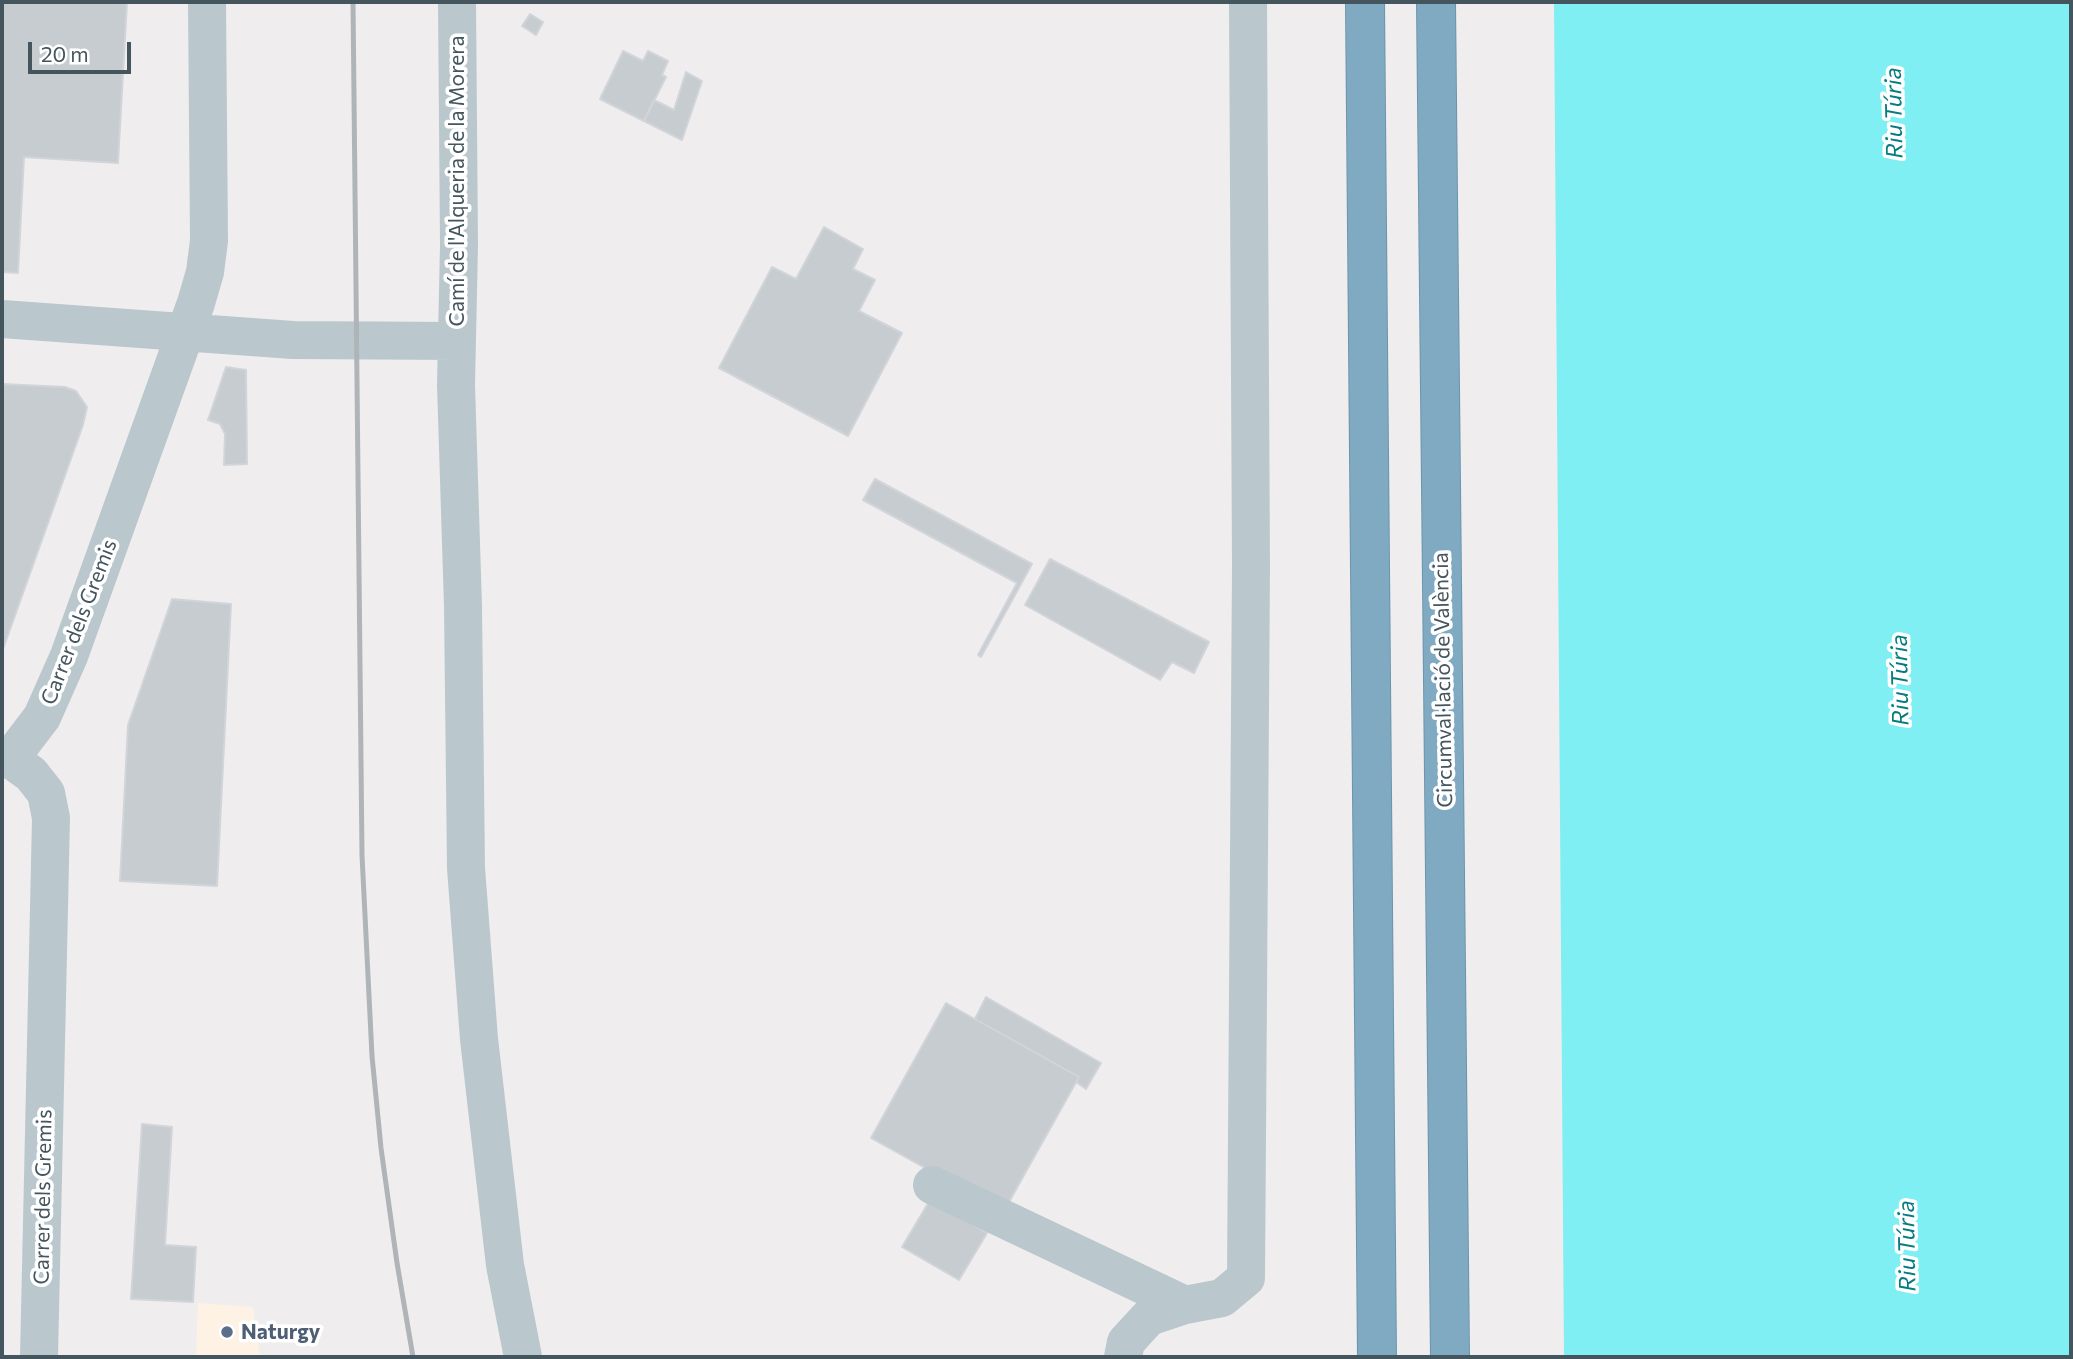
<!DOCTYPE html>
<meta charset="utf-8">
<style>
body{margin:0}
#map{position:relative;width:2073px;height:1359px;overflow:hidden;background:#f0edee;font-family:Commissioner,sans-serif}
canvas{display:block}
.frame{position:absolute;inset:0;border:4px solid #44555d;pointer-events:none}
.scale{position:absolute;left:28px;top:42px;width:103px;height:32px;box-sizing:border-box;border:4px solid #44555d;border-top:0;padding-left:9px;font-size:21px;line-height:24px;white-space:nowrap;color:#44555d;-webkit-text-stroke:5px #fff;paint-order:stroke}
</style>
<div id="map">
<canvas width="2073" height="1359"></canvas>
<div class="frame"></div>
<div class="scale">20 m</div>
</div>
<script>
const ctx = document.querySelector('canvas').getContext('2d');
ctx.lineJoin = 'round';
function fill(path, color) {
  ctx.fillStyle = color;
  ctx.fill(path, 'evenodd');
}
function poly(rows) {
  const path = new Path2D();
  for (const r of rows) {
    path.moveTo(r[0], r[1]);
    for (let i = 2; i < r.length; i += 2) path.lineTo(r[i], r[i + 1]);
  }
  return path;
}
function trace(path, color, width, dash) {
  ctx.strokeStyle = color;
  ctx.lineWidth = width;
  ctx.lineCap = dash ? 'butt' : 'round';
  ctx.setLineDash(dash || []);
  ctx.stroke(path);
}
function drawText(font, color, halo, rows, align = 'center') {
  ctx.font = font + ' Commissioner,sans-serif';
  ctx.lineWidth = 7;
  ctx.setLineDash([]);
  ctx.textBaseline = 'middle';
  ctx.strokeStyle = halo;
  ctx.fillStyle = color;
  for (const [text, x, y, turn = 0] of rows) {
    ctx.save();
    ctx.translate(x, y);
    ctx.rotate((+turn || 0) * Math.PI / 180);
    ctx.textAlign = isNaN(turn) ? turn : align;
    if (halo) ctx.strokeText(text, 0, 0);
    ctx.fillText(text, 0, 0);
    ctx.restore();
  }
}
fill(poly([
 [198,1303,253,1307,260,1357,196,1357]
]), '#fdf2e4');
fill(poly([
 [1554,2,2071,2,2071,1357,1564,1357]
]), '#7feff4');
const building = poly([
 [2,2,127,2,118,163,24,157,18,273,2,272,2,2],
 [530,14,543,22,536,35,522,26,530,14],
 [623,51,643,61,648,51,668,61,662,75,666,77,644,121,600,99,623,51],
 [686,72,702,81,682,140,644,121,654,100,674,110,686,72],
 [824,227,863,249,853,269,875,280,859,311,902,333,848,436,719,368,772,267,796,279,824,227],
 [226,367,246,370,247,464,224,465,225,434,220,424,208,420,226,367],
 [2,384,65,387,76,391,87,407,83,425,2,652,2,384],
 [875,479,1032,564,981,657,978,655,1017,583,863,500,875,479],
 [1050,559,1209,642,1194,673,1172,662,1160,680,1025,605,1050,559],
 [172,599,231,604,217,886,120,881,128,725,172,599],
 [986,997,1101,1063,1086,1089,1076,1082,1079,1077,975,1019,986,997],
 [946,1003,1079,1077,1009,1202,981,1199,871,1138,946,1003],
 [142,1124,172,1127,165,1245,196,1247,193,1302,131,1299,142,1124],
 [930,1200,987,1233,959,1280,902,1247,930,1200]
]);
fill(building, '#c7ccd1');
trace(building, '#d1d5da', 2);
const highway = poly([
 [1365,2,1377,1357],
 [1436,2,1450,1357]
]);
trace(highway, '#6b95ad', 40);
trace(poly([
 [457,2,459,245,456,385,463,606,466,868,479,1039,505,1265,523,1357],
 [2,319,293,340,456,341],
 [2,756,10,759,31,774,46,793,51,818,39,1357],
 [10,759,42,717,69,656,196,303,205,272,209,241,207,2],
 [932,1185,1185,1305],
 [1123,1357,1126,1342,1149,1317,1185,1305,1222,1298,1246,1278,1251,566,1248,2]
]), '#bac8ce', 38);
trace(highway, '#80aac2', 38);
trace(poly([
 [353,2,362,855,372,1056,381,1148,397,1263,413,1357]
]), '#afb4b9', 5);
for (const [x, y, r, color] of [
 [227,1332,7,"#5c6f8a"]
]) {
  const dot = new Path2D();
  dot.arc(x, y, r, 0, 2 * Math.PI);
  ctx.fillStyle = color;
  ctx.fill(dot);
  trace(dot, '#fff', 2.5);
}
drawText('21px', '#44555d', '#fff', [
 ["Camí de l'Alqueria de la Morera",457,181,-90],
 ["Carrer dels Gremis",79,622,-69],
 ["Circumval·lació de València",1443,680,-91],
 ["Carrer dels Gremis",43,1197,-89]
]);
drawText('bold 21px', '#4e5e75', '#fff', [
 ["Naturgy",241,1332]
], 'left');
drawText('italic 23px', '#057c82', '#fff', [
 ["Riu Túria",1894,113,-91],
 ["Riu Túria",1900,680,-91],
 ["Riu Túria",1907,1246,-91]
]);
</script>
